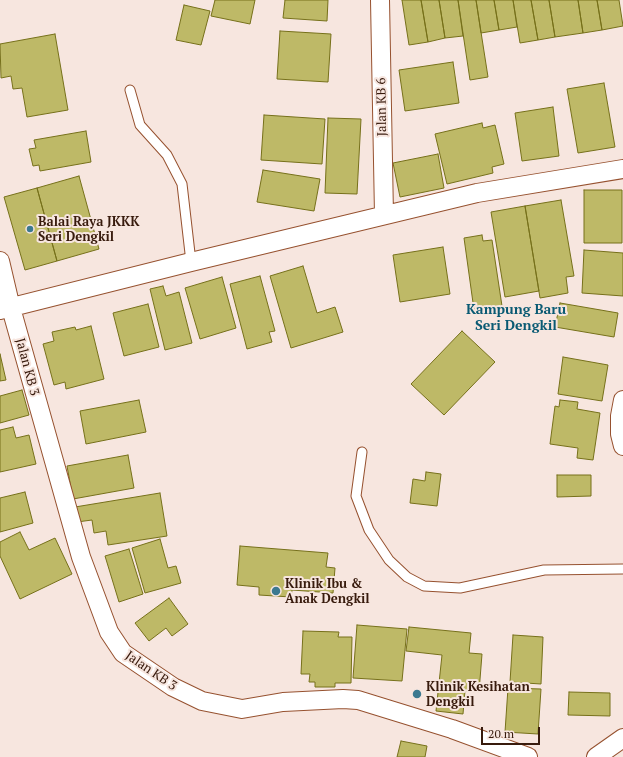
<!DOCTYPE html>
<style>
body{margin:0}
#map{position:relative;width:623px;height:757px;overflow:hidden;background:#f7e6df;font-family:"PT Serif",serif}
canvas{display:block}
.scale{position:absolute;left:481px;top:727px;width:59px;height:18px;box-sizing:border-box;border:2px solid #381b0d;border-top:0;padding-left:5px;font-size:12px;line-height:14px;white-space:nowrap;color:#381b0d;-webkit-text-stroke:3px #f7e6df;paint-order:stroke}
</style>
<div id="map">
<canvas width="623" height="757"></canvas>
<div class="scale">20 m</div>
</div>
<script>
const ctx = document.querySelector('canvas').getContext('2d');
ctx.lineJoin = 'round';
function fill(path, color) {
  ctx.fillStyle = color;
  ctx.fill(path, 'evenodd');
}
function poly(rows) {
  const path = new Path2D();
  for (const r of rows) {
    path.moveTo(r[0], r[1]);
    for (let i = 2; i < r.length; i += 2) path.lineTo(r[i], r[i + 1]);
  }
  return path;
}
function trace(path, color, width, dash) {
  ctx.strokeStyle = color;
  ctx.lineWidth = width;
  ctx.lineCap = dash ? 'butt' : 'round';
  ctx.setLineDash(dash || []);
  ctx.stroke(path);
}
function drawText(font, color, halo, rows, align = 'center') {
  ctx.font = font + ' "PT Serif",serif';
  ctx.lineWidth = 4;
  ctx.setLineDash([]);
  ctx.textBaseline = 'middle';
  ctx.strokeStyle = halo;
  ctx.fillStyle = color;
  for (const [text, x, y, turn = 0] of rows) {
    ctx.save();
    ctx.translate(x, y);
    ctx.rotate((+turn || 0) * Math.PI / 180);
    ctx.textAlign = isNaN(turn) ? turn : align;
    if (halo) ctx.strokeText(text, 0, 0);
    ctx.fillText(text, 0, 0);
    ctx.restore();
  }
}
const building = poly([
 [215,0,255,0,250,24,211,16,215,0],
 [285,0,328,0,327,21,283,18,285,0],
 [402,0,421,0,428,42,409,45,402,0],
 [421,0,439,0,445,38,428,42,421,0],
 [439,0,458,0,463,36,445,38,439,0],
 [458,0,476,0,488,77,470,80,458,0],
 [476,0,494,0,499,30,481,33,476,0],
 [494,0,513,0,517,27,499,30,494,0],
 [513,0,531,0,538,40,520,43,513,0],
 [531,0,549,0,555,37,538,40,531,0],
 [549,0,578,0,583,33,555,37,549,0],
 [578,0,597,0,602,30,583,33,578,0],
 [597,0,619,0,623,26,602,30,597,0],
 [184,5,210,11,201,45,176,40,184,5],
 [280,31,331,34,328,82,277,79,280,31],
 [55,34,68,110,27,117,22,88,13,89,11,76,1,78,0,44,55,34],
 [453,62,459,103,405,111,399,70,453,62],
 [604,83,615,147,578,153,567,89,604,83],
 [553,107,559,156,522,161,515,113,553,107],
 [264,115,325,119,322,164,261,160,264,115],
 [328,118,361,119,357,194,325,193,328,118],
 [482,123,483,128,495,125,504,164,492,167,493,173,447,184,435,134,482,123],
 [86,131,91,162,40,171,39,165,33,166,29,149,36,148,34,140,86,131],
 [438,154,444,188,400,197,393,163,438,154],
 [263,170,320,179,314,211,257,202,263,170],
 [79,176,99,249,57,261,37,188,79,176],
 [37,188,57,261,25,270,4,197,37,188],
 [584,190,622,190,622,243,584,243,584,190],
 [561,200,574,276,566,277,568,293,540,298,525,206,561,200],
 [525,206,539,291,505,297,491,212,525,206],
 [482,235,483,241,492,240,502,306,474,310,464,238,482,235],
 [443,247,450,294,400,302,393,255,443,247],
 [584,250,623,253,623,296,582,293,584,250],
 [303,266,317,313,335,307,343,332,291,348,270,276,303,266],
 [260,276,275,331,269,332,272,342,247,349,230,284,260,276],
 [222,277,236,328,200,339,185,288,222,277],
 [163,286,166,296,179,292,192,343,165,350,150,289,163,286],
 [560,303,618,313,614,337,555,327,560,303],
 [148,304,159,347,124,356,113,313,148,304],
 [91,326,104,379,66,389,65,382,54,385,43,344,54,341,52,332,75,327,76,330,91,326],
 [462,331,495,362,444,415,411,384,462,331],
 [0,354,6,380,0,381,0,354],
 [563,357,608,365,602,401,558,394,563,357],
 [22,390,29,415,0,423,0,396,22,390],
 [139,400,146,432,86,444,80,411,139,400],
 [560,400,578,402,577,409,600,413,593,460,577,458,578,448,550,444,555,406,559,407,560,400],
 [13,427,16,438,29,435,36,464,0,472,0,430,13,427],
 [128,455,134,488,73,499,67,466,128,455],
 [426,472,441,474,437,506,410,503,413,479,425,481,426,472],
 [557,475,591,475,591,496,557,497,557,475],
 [25,492,33,523,0,532,0,498,25,492],
 [160,493,167,536,108,545,106,531,94,533,92,520,77,522,75,507,160,493],
 [20,532,29,550,55,538,72,574,20,599,0,556,0,542,20,532],
 [160,539,168,568,176,566,181,583,145,593,132,548,160,539],
 [240,546,328,553,326,567,335,568,333,593,292,590,291,597,259,595,259,587,237,585,240,546],
 [129,549,143,594,119,602,105,556,129,549],
 [169,598,188,624,172,636,166,628,149,641,135,623,169,598],
 [357,625,407,629,402,681,353,678,357,625],
 [409,627,471,633,469,653,482,654,479,692,465,691,463,714,436,711,442,655,406,651,409,627],
 [303,631,339,632,338,637,352,637,351,683,335,683,335,687,315,687,315,682,309,682,310,674,301,674,303,631],
 [513,635,543,637,541,684,510,682,513,635],
 [508,688,541,689,538,734,505,732,508,688],
 [569,692,610,693,610,716,568,715,569,692],
 [401,741,427,746,425,757,397,757,401,741]
]);
fill(building, '#beb967');
trace(building, '#76701a', 1);
const lane = poly([
 [130,90,140,125,167,155,182,184,191,262],
 [362,452,356,496,369,530,389,560,407,577,424,586,460,588,544,570,623,569]
]);
const street = poly([
 [380,0,384,215],
 [0,261,11,308,81,557,109,632,123,653,173,687,202,701,242,709,283,702,343,699,358,700,452,729,528,757],
 [0,310,191,262,477,193,623,169],
 [623,400,620,416,620,434,623,446],
 [596,757,623,738]
]);
trace(lane, '#96512f', 11);
trace(street, '#96512f', 20);
trace(lane, '#fff', 9);
trace(street, '#fff', 18);
for (const [x, y, r, color] of [
 [30,229,4,"#3c7990"],
 [276,591,5,"#3c7990"],
 [417,694,5,"#3c7990"]
]) {
  const dot = new Path2D();
  dot.arc(x, y, r, 0, 2 * Math.PI);
  ctx.fillStyle = color;
  ctx.fill(dot);
  trace(dot, '#f7e6df', 1.5);
}
drawText('13px', '#381b0d', '#f7e6df', [
 ["Jalan KB 6",382,107,-91],
 ["Jalan KB 3",27,367,75],
 ["Jalan KB 3",151,671,34]
]);
drawText('bold 13px', '#381b0d', '#f7e6df', [
 ["Balai Raya JKKK",38,222],
 ["Seri Dengkil",38,237],
 ["Klinik Ibu &",285,584],
 ["Anak Dengkil",285,599],
 ["Klinik Kesihatan",426,687],
 ["Dengkil",426,702]
], 'left');
drawText('bold 14px', '#0a5a73', '#f7e6df', [
 ["Kampung Baru",516,310],
 ["Seri Dengkil",516,326]
]);
</script>
